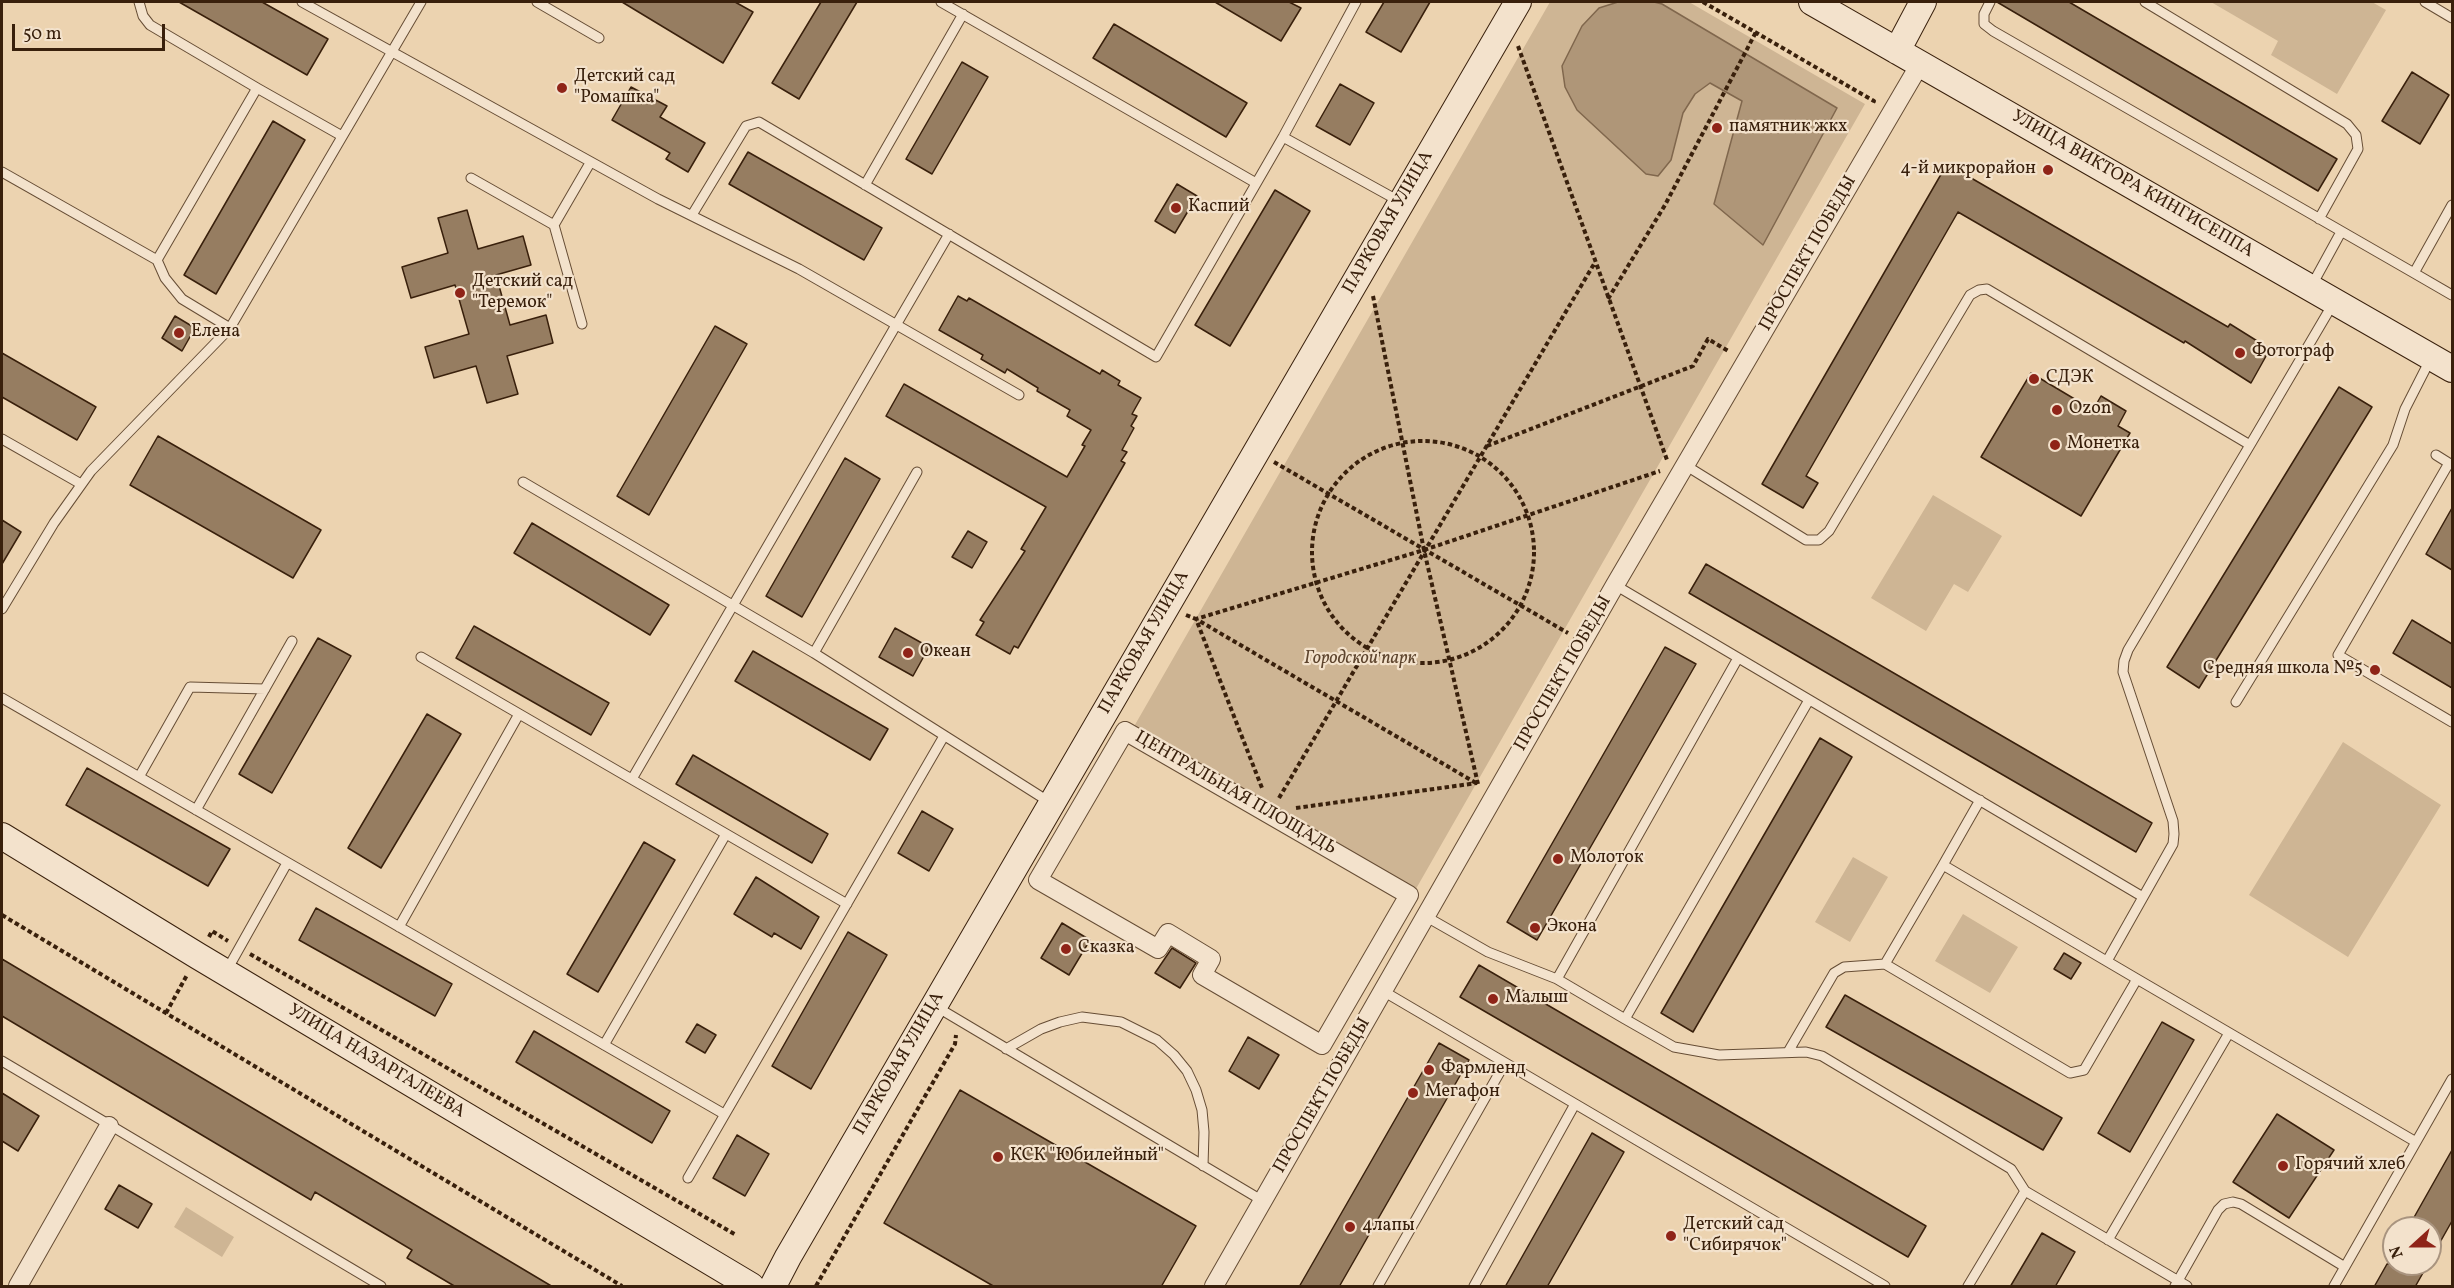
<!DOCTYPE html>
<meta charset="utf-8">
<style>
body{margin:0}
#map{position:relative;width:2454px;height:1288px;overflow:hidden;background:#ecd3b0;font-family:Vollkorn,serif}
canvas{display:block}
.frame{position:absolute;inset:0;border:3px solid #39200c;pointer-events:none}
.north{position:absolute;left:2382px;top:1216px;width:60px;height:60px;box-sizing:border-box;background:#f3e2cc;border:2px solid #a9947f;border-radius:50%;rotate:249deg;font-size:16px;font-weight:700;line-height:24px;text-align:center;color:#39200c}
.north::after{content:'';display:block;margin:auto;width:21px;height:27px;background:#8f2418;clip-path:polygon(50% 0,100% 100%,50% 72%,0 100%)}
.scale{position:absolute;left:12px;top:24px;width:153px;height:27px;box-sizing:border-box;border:3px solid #39200c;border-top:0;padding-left:8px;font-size:18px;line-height:21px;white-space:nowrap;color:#39200c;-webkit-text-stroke:4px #f3e2cc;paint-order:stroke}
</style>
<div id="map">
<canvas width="2454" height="1288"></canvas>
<div class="frame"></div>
<div class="north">N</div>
<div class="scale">50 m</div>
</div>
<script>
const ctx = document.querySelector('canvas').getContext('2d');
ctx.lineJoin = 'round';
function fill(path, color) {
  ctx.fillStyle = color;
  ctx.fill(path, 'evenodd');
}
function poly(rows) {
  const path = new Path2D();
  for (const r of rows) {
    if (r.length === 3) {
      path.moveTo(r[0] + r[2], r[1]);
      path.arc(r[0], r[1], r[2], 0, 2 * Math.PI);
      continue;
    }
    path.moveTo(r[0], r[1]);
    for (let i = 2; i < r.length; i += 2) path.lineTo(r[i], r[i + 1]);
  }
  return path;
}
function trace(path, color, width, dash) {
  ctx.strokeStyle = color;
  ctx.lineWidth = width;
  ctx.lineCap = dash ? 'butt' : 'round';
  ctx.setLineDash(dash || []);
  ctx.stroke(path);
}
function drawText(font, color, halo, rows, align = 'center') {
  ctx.font = font + ' Vollkorn,serif';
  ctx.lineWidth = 4.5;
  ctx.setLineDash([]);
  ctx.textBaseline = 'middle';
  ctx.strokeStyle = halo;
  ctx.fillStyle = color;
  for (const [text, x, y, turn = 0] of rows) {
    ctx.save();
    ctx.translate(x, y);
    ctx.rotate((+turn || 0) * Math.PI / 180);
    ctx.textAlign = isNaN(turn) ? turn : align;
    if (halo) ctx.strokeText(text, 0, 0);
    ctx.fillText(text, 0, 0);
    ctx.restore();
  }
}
fill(poly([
 [1550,2,1689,2,1865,104,1413,894,1132,730],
 [2211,2,2372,2,2386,10,2337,94,2271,55,2278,41],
 [1933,495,2002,536,1968,592,1954,584,1926,631,1871,598],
 [2343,742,2441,805,2348,957,2249,895],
 [1853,857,1888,877,1850,942,1815,922],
 [1963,914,2018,947,1990,993,1935,961],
 [186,1207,234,1237,222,1257,174,1227]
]), '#ceb594');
const water = poly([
 [1618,2,1654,2,1662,4,1837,108,1763,245,1714,204,1742,101,1710,83,1695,94,1683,113,1671,160,1658,176,1646,174,1577,110,1565,87,1562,66,1582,26,1599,8,1618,2]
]);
fill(water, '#af9678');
trace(water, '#80674d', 1.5);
const building = poly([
 [179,2,262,2,328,39,307,75,179,2],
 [622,2,735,2,753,12,723,63,622,2],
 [821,2,857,2,799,99,772,83,821,2],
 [1215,2,1289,2,1301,8,1281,41,1215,2],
 [1384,2,1430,2,1401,52,1366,32,1384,2],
 [1997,2,2069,2,2337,159,2318,191,1997,2],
 [1114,24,1247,103,1226,137,1093,58,1114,24],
 [962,62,988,77,932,174,906,159,962,62],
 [2412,72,2449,95,2420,144,2382,121,2412,72],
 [1340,84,1374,103,1350,145,1316,126,1340,84],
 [631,87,667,106,660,117,705,143,688,172,666,159,670,153,612,120,631,87],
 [273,121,305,140,216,294,184,275,273,121],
 [748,152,882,228,864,260,729,184,748,152],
 [1947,164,2228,327,2230,324,2270,349,2251,383,2185,341,2184,343,1958,212,1806,476,1818,483,1803,508,1762,484,1947,164],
 [1177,184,1197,196,1175,233,1155,221,1177,184],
 [1275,190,1310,211,1230,346,1195,325,1275,190],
 [467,210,478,249,523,236,531,265,496,275,510,325,546,315,553,343,507,356,518,394,487,403,476,366,434,378,425,347,469,334,455,285,411,298,402,267,448,253,438,218,467,210],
 [958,296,967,301,969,298,1100,374,1102,370,1120,381,1118,385,1141,398,1132,414,1137,416,1131,426,1134,428,1122,450,1127,452,1121,461,1125,463,1018,648,1014,646,1010,654,976,635,984,622,980,620,1025,551,1021,549,1046,507,886,416,904,384,1067,477,1085,446,1082,445,1091,430,1067,416,1070,410,1037,391,1038,388,1007,369,1005,373,981,359,983,355,939,330,958,296],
 [175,316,195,328,182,351,162,338,175,316],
 [715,326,747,344,649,515,617,496,715,326],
 [2,353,96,407,77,440,2,397,2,353],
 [2031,373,2093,410,2101,396,2126,411,2118,426,2130,433,2081,516,1981,457,2031,373],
 [2339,387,2372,407,2199,688,2167,667,2339,387],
 [158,436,321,530,293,578,130,485,158,436],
 [845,458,880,479,802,617,766,596,845,458],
 [2452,508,2452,570,2426,554,2452,508],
 [2,520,21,532,2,564,2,520],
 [532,523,669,605,650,635,514,553,532,523],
 [968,531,987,542,972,568,952,557,968,531],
 [1706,564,2152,823,2136,852,1689,593,1706,564],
 [2412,620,2452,644,2452,688,2393,653,2412,620],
 [474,626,609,703,591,735,456,658,474,626],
 [895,628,929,647,913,676,879,657,895,628],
 [318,638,351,656,272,793,239,774,318,638],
 [1665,647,1696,664,1537,940,1507,922,1665,647],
 [753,651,888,729,870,760,735,681,753,651],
 [427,714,461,734,381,868,348,848,427,714],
 [1820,738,1852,757,1693,1032,1661,1013,1820,738],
 [693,755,828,834,812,863,676,784,693,755],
 [87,768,230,849,208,886,66,805,87,768],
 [922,811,953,829,929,871,898,853,922,811],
 [644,842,675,860,598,992,567,974,644,842],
 [756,877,819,917,801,949,774,933,772,937,734,914,756,877],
 [316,908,452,984,435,1016,299,940,316,908],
 [1062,923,1090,940,1069,975,1041,958,1062,923],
 [848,932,887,955,811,1089,772,1066,848,932],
 [1172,948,1196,963,1180,988,1155,973,1172,948],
 [2064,953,2081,963,2071,979,2054,969,2064,953],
 [2,959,553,1287,456,1287,407,1258,412,1250,315,1192,311,1200,2,1016,2,959],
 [1479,965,1926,1226,1908,1257,1460,997,1479,965],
 [1845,995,2062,1118,2043,1150,1826,1027,1845,995],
 [2162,1022,2194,1040,2130,1152,2098,1133,2162,1022],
 [697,1024,716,1035,705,1053,686,1042,697,1024],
 [534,1031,670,1111,652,1143,516,1062,534,1031],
 [1248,1037,1279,1055,1259,1089,1229,1071,1248,1037],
 [1439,1043,1469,1060,1339,1287,1299,1287,1439,1043],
 [960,1090,1196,1226,1161,1287,995,1287,884,1223,960,1090],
 [2,1093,39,1116,18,1151,2,1141,2,1093],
 [2277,1114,2334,1150,2289,1218,2233,1182,2277,1114],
 [1592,1133,1624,1152,1547,1287,1505,1287,1592,1133],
 [737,1135,769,1154,745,1196,713,1178,737,1135],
 [2452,1150,2452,1221,2430,1260,2430,1228,2408,1228,2452,1150],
 [119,1185,152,1204,138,1228,105,1209,119,1185],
 [2042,1233,2075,1252,2055,1287,2010,1287,2042,1233],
 [2387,1264,2428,1264,2415,1287,2374,1287,2387,1264]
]);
fill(building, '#967d61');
trace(building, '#39200c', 1.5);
const lane = poly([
 [139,2,143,16,150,25,257,88],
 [302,2,658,199,799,269,1019,395],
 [537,2,599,38],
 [941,2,1256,183],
 [1990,2,1984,14,1984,24,1993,31,2414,273,2452,205],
 [2145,2,2347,124,2356,135,2358,149,2319,219],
 [2425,2,2452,18],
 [1283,137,1399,201],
 [2,172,157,260,257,88,342,136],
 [471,178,554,225],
 [865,185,963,14],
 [692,215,746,126,759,122,1156,357,1283,137,1356,2],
 [157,260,165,278,182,299,230,328],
 [2414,273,2452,295],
 [2312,285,2341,232],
 [582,324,554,225,590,163],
 [2,439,81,484],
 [2436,455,2452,465],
 [2449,463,2338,655,2452,722],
 [1685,465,1806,540,1819,540,1829,531,1970,295,1979,290,1987,289,2250,445,2334,302],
 [523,482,814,653,1051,803],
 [1615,585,2143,897],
 [2,609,54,523,91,471,230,328,421,2],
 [814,653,917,472],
 [421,657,847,904],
 [1738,658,1557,979,1625,1019,1809,700],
 [2,698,724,1114],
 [2236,702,2393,445,2405,409,2431,358],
 [139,777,190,687,265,689],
 [632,779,949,234],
 [196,810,292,641],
 [1943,865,1980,800],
 [1425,916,1488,952,1557,979],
 [399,927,519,714],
 [2107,961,2173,844,2174,834,2173,821,2123,672,2124,661,2128,650,2250,445],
 [227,970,287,863],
 [2137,979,2084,1070,2070,1073,1885,964,1943,865,2137,979,2416,1142],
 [1383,991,1885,1286],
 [935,1006,1263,1201],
 [1625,1019,1674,1047,1719,1055,1806,1052,1822,1056,2011,1169,2025,1191,2187,1286],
 [604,1045,726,834],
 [1006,1049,1041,1029,1060,1022,1082,1017,1121,1022,1157,1040,1174,1055,1187,1071,1196,1090,1202,1110,1204,1132,1203,1166],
 [1788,1052,1834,973,1844,967,1885,964],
 [2,1061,381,1286],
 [688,1178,944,736],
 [2108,1240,2229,1033],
 [1378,1286,1505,1063],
 [1474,1286,1575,1104],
 [1968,1286,2025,1191],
 [2175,1286,2218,1210,2224,1204,2233,1202,2241,1204,2345,1267],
 [2334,1286,2452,1079]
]);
const street = poly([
 [1125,731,1409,895,1322,1045,1202,975,1211,959,1168,933,1158,949,1038,880,1125,731],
 [18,1286,109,1126],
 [1214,1286,1615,585,1920,64]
]);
const secondary = poly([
 [1812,2,2452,369],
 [1897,51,1923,2],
 [2,836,198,956,751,1286],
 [773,1286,788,1257,1518,2]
]);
trace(lane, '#664d35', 11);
trace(street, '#664d35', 20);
trace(secondary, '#39200c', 28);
trace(poly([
 [1703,2,1874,101,1872,105],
 [1518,46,1667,460],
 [1373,296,1424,550,1478,784],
 [1608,299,1665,205,1756,32],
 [1423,552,111],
 [1487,446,1693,366,1708,339,1730,352],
 [1274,462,1568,633],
 [1186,615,1196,619,1262,788],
 [1476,783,1196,619,1424,550,1660,471],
 [1279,798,1594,264],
 [1296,808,1477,783],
 [2,915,622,1286],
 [209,937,212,931,228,941],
 [250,954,736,1235],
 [166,1013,187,975],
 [816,1286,955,1044,956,1035]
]), '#39200c', 4, [4.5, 3]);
trace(lane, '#f3e2cc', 9);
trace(street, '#f3e2cc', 18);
trace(secondary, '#f3e2cc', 26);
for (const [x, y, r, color] of [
 [562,88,6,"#8f2418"],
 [1717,128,6,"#8f2418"],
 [2048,170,6,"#8f2418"],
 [1176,208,6,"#8f2418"],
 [460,293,6,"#8f2418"],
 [179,333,6,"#8f2418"],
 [2240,353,6,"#8f2418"],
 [2034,379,6,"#8f2418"],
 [2057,410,6,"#8f2418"],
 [2055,445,6,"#8f2418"],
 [908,653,6,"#8f2418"],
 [2375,670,6,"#8f2418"],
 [1558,859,6,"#8f2418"],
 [1535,928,6,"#8f2418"],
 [1066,949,6,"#8f2418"],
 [1493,999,6,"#8f2418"],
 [1429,1070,6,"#8f2418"],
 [1413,1093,6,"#8f2418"],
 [998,1157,6,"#8f2418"],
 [2283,1166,6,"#8f2418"],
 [1350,1227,6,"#8f2418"],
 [1671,1236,6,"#8f2418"]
]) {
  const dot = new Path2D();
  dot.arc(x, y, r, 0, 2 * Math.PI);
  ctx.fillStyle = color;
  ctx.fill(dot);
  trace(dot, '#f3e2cc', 2);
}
drawText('18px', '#39200c', '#f3e2cc', [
 ["Детский сад",574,78],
 ["\"Ромашка\"",574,99],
 ["памятник жкх",1729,128],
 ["4-й микрорайон",2036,170,"right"],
 ["Каспий",1188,208],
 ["Детский сад",472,283],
 ["\"Теремок\"",472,304],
 ["Елена",191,333],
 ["Фотограф",2252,353],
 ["СДЭК",2046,379],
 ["Ozon",2069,410],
 ["Монетка",2067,445],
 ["Океан",920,653],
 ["Средняя школа №5",2363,670,"right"],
 ["Молоток",1570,859],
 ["Экона",1547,928],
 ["Сказка",1078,949],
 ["Малыш",1505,999],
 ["Фармленд",1441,1070],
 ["Мегафон",1425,1093],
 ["КСК \"Юбилейный\"",1010,1157],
 ["Горячий хлеб",2295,1166],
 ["Детский сад",1683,1226],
 ["\"Сибирячок\"",1683,1247],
 ["4лапы",1362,1227]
], 'left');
drawText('18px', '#39200c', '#f3e2cc', [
 ["УЛИЦА ВИКТОРА КИНГИСЕППА",2132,185,30],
 ["ПАРКОВАЯ УЛИЦА",1389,223,-60],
 ["ПРОСПЕКТ ПОБЕДЫ",1809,254,-60],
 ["ПАРКОВАЯ УЛИЦА",1145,643,-60],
 ["ПРОСПЕКТ ПОБЕДЫ",1564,674,-60],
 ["ЦЕНТРАЛЬНАЯ ПЛОЩАДЬ",1235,794,30],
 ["УЛИЦА НАЗАРГАЛЕЕВА",376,1062,31],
 ["ПАРКОВАЯ УЛИЦА",900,1064,-60],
 ["ПРОСПЕКТ ПОБЕДЫ",1323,1096,-60]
]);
drawText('italic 18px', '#5e452e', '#f3e2cc', [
 ["Городской парк",1360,660]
]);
</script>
